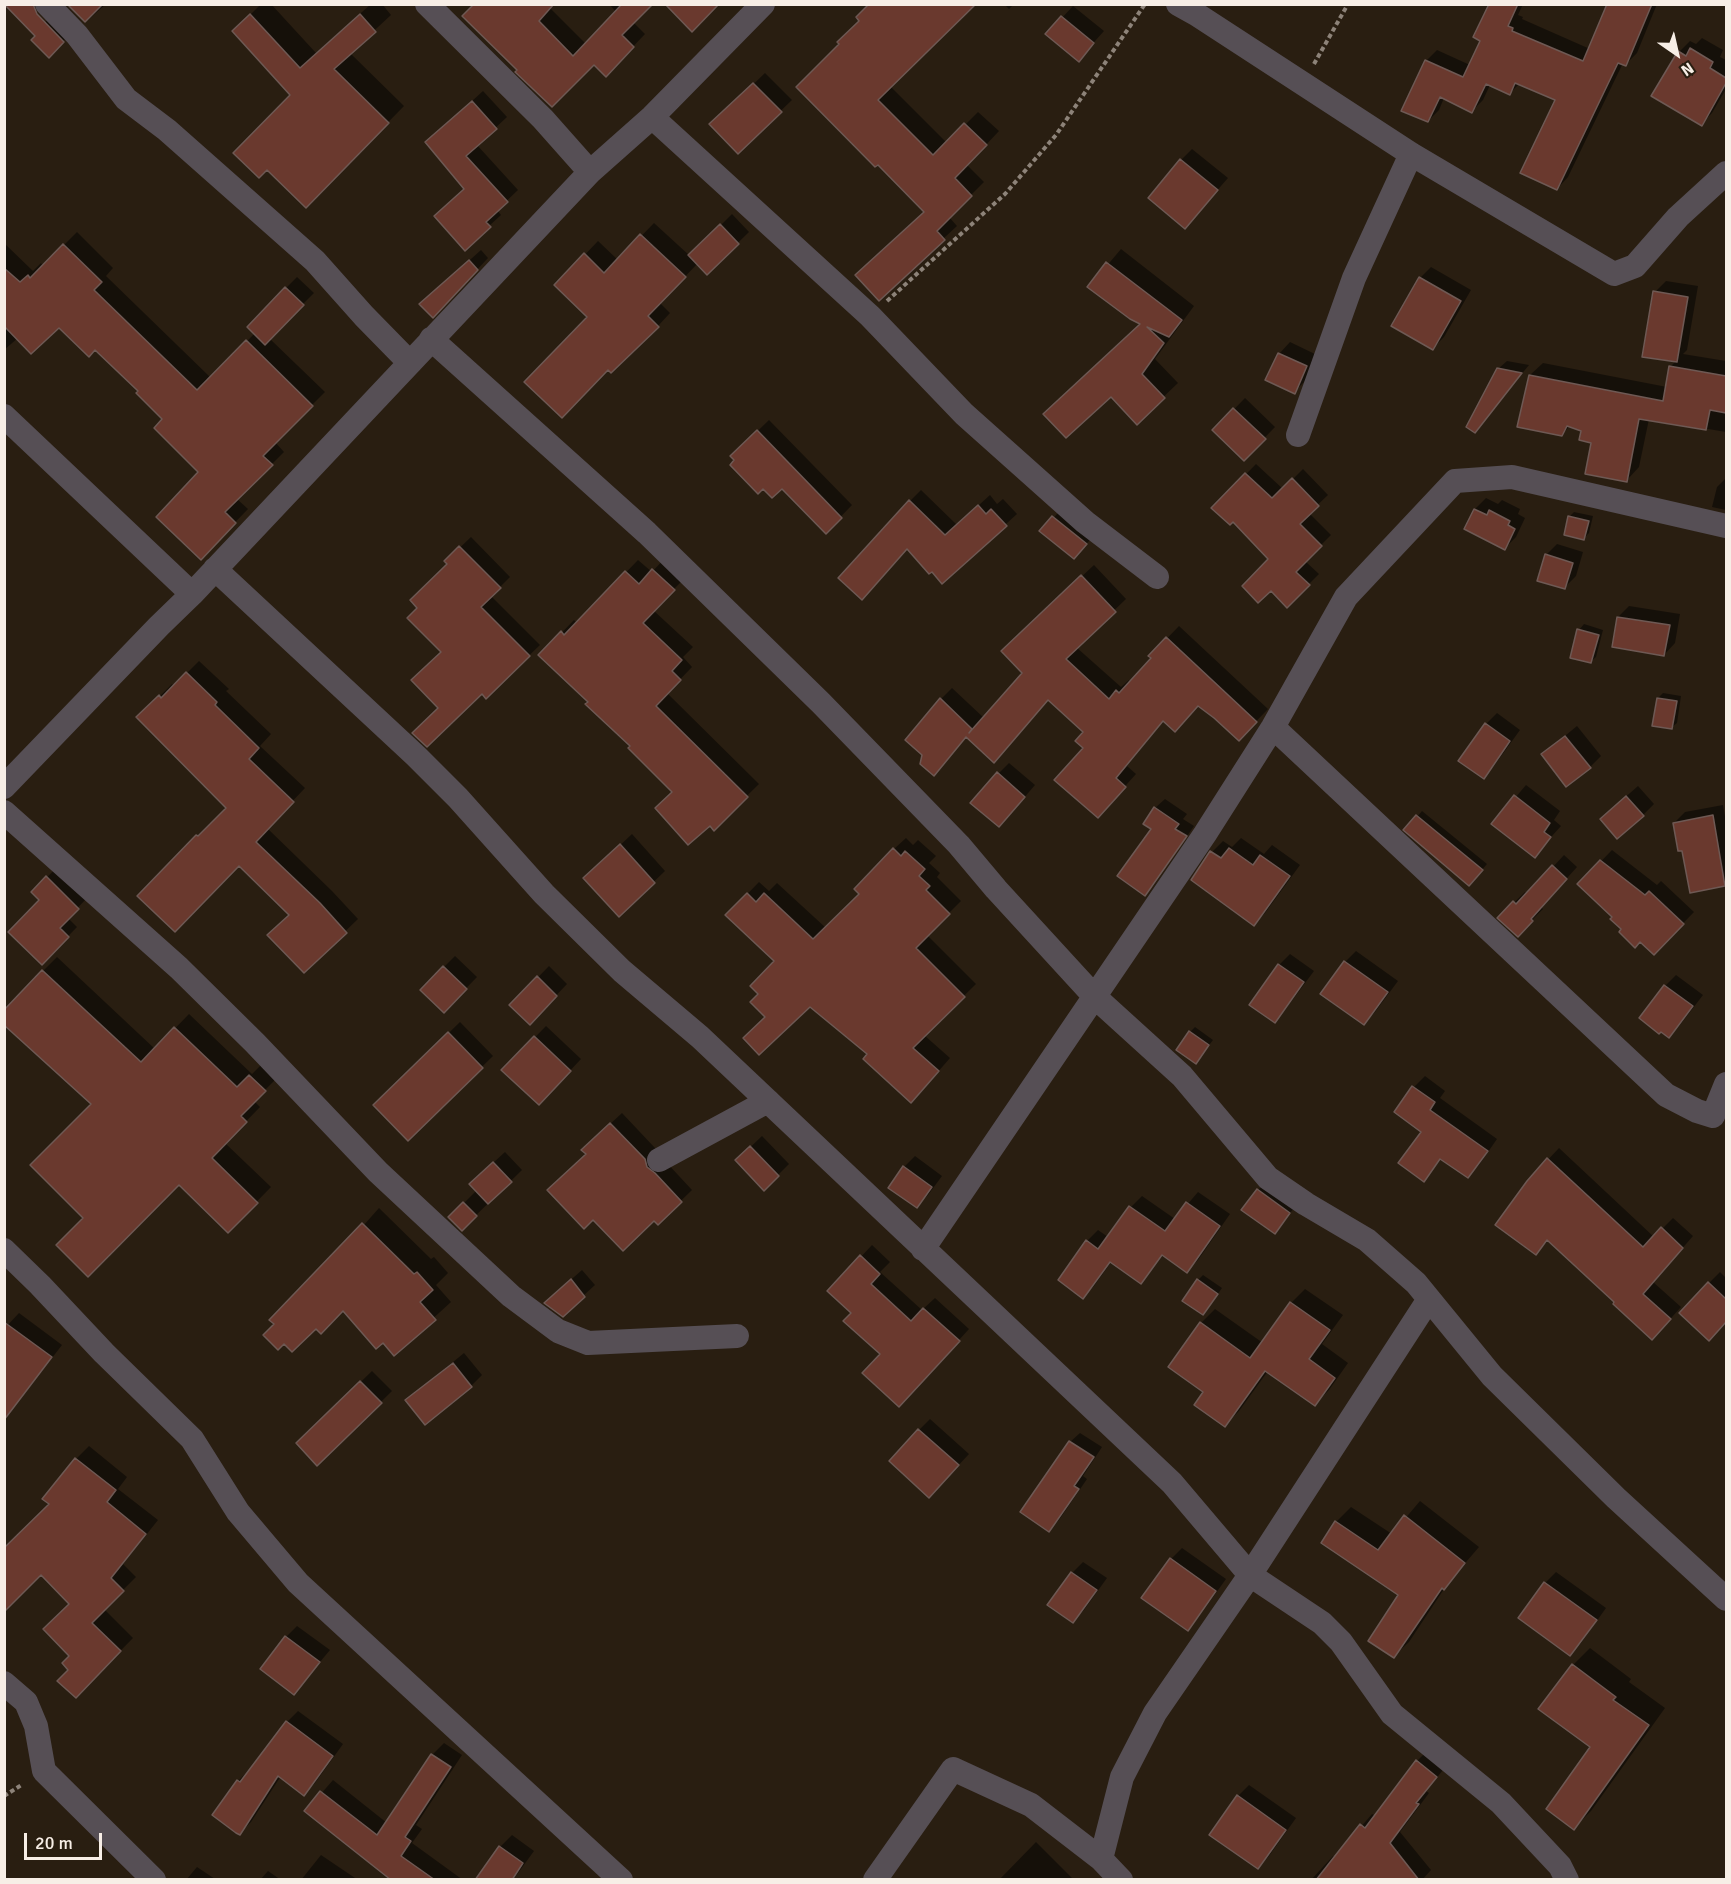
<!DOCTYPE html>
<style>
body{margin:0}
#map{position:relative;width:1731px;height:1884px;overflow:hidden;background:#291e11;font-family:Signika,sans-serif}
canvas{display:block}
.frame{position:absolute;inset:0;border:6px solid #f7eee6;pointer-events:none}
.north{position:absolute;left:1647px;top:24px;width:60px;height:60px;-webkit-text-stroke:4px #291e11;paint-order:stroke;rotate:146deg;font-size:16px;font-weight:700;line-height:24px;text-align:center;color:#f7eee6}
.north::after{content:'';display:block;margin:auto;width:21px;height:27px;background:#f7eee6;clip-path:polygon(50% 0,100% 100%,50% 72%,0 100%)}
.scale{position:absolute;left:24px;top:1833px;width:78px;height:27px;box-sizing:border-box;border:3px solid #f7eee6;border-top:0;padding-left:8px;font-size:18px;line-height:21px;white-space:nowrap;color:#f7eee6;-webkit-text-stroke:4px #291e11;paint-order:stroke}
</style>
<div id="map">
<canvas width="1731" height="1884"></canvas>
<div class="frame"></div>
<div class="north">N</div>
<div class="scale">20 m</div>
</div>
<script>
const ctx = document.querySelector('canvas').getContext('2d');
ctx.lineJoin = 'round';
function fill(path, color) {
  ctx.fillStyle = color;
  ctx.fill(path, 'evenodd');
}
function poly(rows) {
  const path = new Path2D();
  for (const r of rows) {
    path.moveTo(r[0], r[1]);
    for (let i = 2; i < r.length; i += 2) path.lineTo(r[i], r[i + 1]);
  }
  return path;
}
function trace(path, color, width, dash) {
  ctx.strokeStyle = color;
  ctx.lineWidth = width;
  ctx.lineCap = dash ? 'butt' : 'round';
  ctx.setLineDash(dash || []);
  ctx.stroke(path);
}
fill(poly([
 [69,4,106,4,88,20],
 [261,4,271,4,316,53,371,4,382,4,391,15,350,53,404,106,306,206,292,95,249,16],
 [609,4,651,4,633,22,645,34,606,75,594,63,519,70,465,16,550,8,586,44,616,12],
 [1004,4,1014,4,1009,9],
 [1485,4,1523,4,1518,15,1523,17,1522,19,1590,49,1609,4,1657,4,1637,53,1626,64,1623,63,1568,177,1557,189,1557,99,1520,83,1510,93,1490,85,1483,100,1472,111,1444,98,1439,110,1428,121,1426,61,1437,50,1470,65,1482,40,1490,7],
 [1073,6,1104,31,1078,60,1047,34],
 [50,18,68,36,49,56,38,36,39,27],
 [1702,38,1723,50,1720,57,1726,60,1726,89,1712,113,1701,124,1653,95,1679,52,1690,41,1696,44],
 [765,73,792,100,738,152,711,125],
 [890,86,947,143,978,112,999,131,967,165,984,182,949,217,957,226,879,298,925,212,878,163,798,87],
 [483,91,507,117,477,145,518,190,497,210,501,215,465,248,466,189,438,132],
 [1192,149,1228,178,1185,227,1181,160],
 [732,214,749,232,707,273,698,263,660,303,670,313,658,326,589,317,556,285,598,241,618,260,654,223,690,256],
 [77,232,113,268,106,276,211,378,255,333,286,288,297,277,314,293,269,338,325,392,275,442,284,452,237,499,248,509,213,545,200,472,165,419,140,391,95,349,59,326,18,338,4,350,4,243,33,271,41,263,43,266],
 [1121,249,1194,306,1155,359,1178,383,1137,422,1111,394,1142,323,1089,287],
 [481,250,488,258,444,305,433,293],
 [1431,267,1471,290,1444,337,1433,348,1420,278],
 [1666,281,1698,286,1687,350,1683,354,1726,361,1726,432,1649,419,1639,467,1627,480,1583,430,1570,426,1561,435,1530,375,1543,363,1667,387,1670,367,1676,361,1655,292],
 [1290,342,1317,355,1305,381,1294,392,1279,354],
 [1507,361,1529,365,1475,431,1498,369],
 [1245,398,1275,427,1244,459,1214,430],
 [769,420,852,505,826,532,782,487,736,461,732,456],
 [1256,464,1283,489,1303,469,1328,495,1309,513,1331,535,1305,561,1319,574,1287,606,1270,559,1233,520,1213,508],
 [1726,478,1726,510,1712,507,1717,487],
 [921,490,957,525,990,495,997,504,1003,499,1017,514,942,582,910,501],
 [1486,498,1498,504,1502,500,1520,509,1518,514,1525,518,1516,537,1505,548,1475,509],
 [1064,506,1097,533,1084,546,1042,531],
 [1574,512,1593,516,1589,533,1584,538,1569,517],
 [471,537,510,577,491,596,540,645,486,697,482,692,440,708,443,652,419,608,449,564,446,561],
 [1557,544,1583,552,1576,576,1565,587,1546,555],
 [665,558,686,577,653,610,693,647,683,657,692,667,667,693,759,784,714,828,674,791,590,702,540,655,574,620,577,623,638,560,652,572],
 [1094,565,1126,599,1076,647,1121,687,1129,680,1131,682,1153,658,1150,656,1179,626,1268,709,1239,739,1199,705,1164,720,1127,766,1136,774,1109,804,1086,748,1085,732,1049,699,1006,749,967,736,934,774,941,699,952,688,984,718,1024,673,1015,639],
 [1629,606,1680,614,1675,643,1664,655,1618,617],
 [1584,624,1603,630,1596,657,1590,662,1579,630],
 [199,661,229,689,226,691,271,734,260,746,305,788,267,828,332,891,358,919,304,971,291,914,239,864,139,896,210,823,212,825,228,808,139,717,172,684,174,686],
 [1663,693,1681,696,1677,723,1671,728,1658,698],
 [1497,713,1520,730,1494,766,1483,777,1486,724],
 [1577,726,1601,756,1590,767,1543,754],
 [1009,763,1035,785,1010,814,998,774],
 [1526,785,1560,811,1554,820,1561,826,1534,856,1493,824],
 [1638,786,1654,804,1643,815,1613,808],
 [1165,799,1187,814,1183,819,1194,826,1154,885,1145,894,1155,808],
 [1723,805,1726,822,1726,883,1725,885,1683,849,1674,823,1685,812],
 [1422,811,1487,864,1474,879,1406,830],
 [632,834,665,871,619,915,596,868],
 [906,838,913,845,918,840,936,856,929,863,940,873,937,877,961,901,927,935,976,984,924,1035,950,1058,923,1089,869,1054,810,1005,767,1017,760,994,776,961,727,915,759,882,769,891,777,883,826,928,861,894,894,849],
 [1241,838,1264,854,1272,845,1300,865,1265,913,1254,924,1212,852,1223,841,1232,847],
 [1612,850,1657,885,1661,881,1694,912,1654,953,1641,940,1624,929,1614,917,1579,884],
 [1564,855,1577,867,1541,907,1543,909,1518,934,1499,917,1525,892,1528,894],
 [56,868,87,898,68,918,77,927,42,963,41,900,33,892],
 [1356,951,1398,981,1375,1012,1364,1023,1345,962],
 [1290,954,1314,971,1285,1010,1274,1021,1279,965],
 [455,956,477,977,444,1011,422,989],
 [57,957,155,1049,189,1014,252,1074,264,1062,279,1076,254,1101,260,1107,225,1143,271,1187,228,1231,179,1183,85,1218,93,1104,43,971],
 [549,966,567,984,530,1023,511,1005],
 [1676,975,1703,995,1680,1025,1669,1036,1665,986],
 [460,1022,493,1056,408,1139,375,1105],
 [546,1026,581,1059,550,1092,503,1070],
 [1195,1027,1213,1040,1200,1057,1190,1032],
 [1425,1076,1445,1091,1440,1098,1497,1139,1479,1165,1468,1176,1442,1158,1424,1180,1423,1131,1414,1087],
 [622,1113,655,1148,658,1156,666,1162,692,1190,658,1223,654,1219,593,1218,587,1154,594,1139],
 [762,1136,789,1164,764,1189,737,1160],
 [1559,1148,1654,1237,1673,1218,1693,1236,1653,1282,1681,1307,1663,1327,1616,1302,1549,1240,1536,1253,1528,1181],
 [505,1152,522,1170,462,1229,450,1217,477,1190,482,1173],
 [915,1156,942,1176,928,1195,917,1206,904,1167],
 [1269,1179,1300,1201,1274,1232,1243,1210,1258,1190],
 [1198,1192,1230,1214,1198,1260,1187,1271,1164,1254,1141,1282,1112,1261,1094,1286,1083,1297,1087,1241,1098,1230,1108,1237,1131,1207,1142,1196,1175,1219],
 [379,1208,431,1259,434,1257,448,1273,436,1285,451,1302,394,1354,383,1341,343,1310,316,1327,276,1324],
 [872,1245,890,1262,880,1272,922,1310,935,1298,969,1329,910,1394,853,1313,829,1291],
 [582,1270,595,1285,562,1315,557,1292],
 [1720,1272,1726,1278,1726,1321,1709,1339,1709,1283],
 [1203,1275,1222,1288,1208,1308,1198,1280],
 [1305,1289,1343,1315,1322,1344,1348,1363,1329,1390,1315,1404,1268,1371,1239,1411,1225,1425,1205,1391,1201,1323,1215,1309,1263,1343,1291,1303],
 [19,1313,62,1345,4,1420,4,1329],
 [464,1353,482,1375,471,1386,407,1400],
 [372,1371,392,1391,318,1464,298,1443],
 [930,1419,969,1454,940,1485,919,1430],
 [1080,1433,1102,1447,1083,1476,1087,1479,1059,1520,1049,1530,1070,1442],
 [89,1446,127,1477,118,1489,158,1520,123,1564,136,1577,104,1609,133,1638,76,1696,70,1670,71,1604,52,1504,76,1459],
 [1420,1501,1479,1547,1448,1583,1409,1642,1394,1656,1400,1594,1336,1522,1351,1507,1392,1534],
 [1182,1548,1226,1579,1198,1618,1187,1629,1171,1559],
 [1083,1562,1107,1578,1084,1610,1073,1621,1049,1605,1072,1573],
 [1556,1572,1606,1608,1581,1643,1570,1654,1545,1583],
 [297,1626,330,1650,294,1693,286,1637],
 [1590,1648,1631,1679,1629,1682,1665,1708,1591,1811,1574,1828,1592,1747,1573,1665],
 [298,1711,343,1744,315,1783,304,1794,281,1776,251,1822,240,1833,238,1781,249,1770,251,1771,287,1722],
 [444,1743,462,1755,416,1825,422,1829,412,1843,463,1880,393,1880,306,1811,333,1780,387,1823,432,1755],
 [1428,1750,1447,1765,1426,1791,1429,1793,1400,1832,1431,1870,1422,1880,1311,1880,1333,1856,1335,1857,1372,1814,1376,1816,1417,1761],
 [1249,1785,1296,1818,1269,1856,1258,1867,1238,1796],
 [512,1835,534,1851,513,1880,476,1880,500,1847],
 [1036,1842,1074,1880,999,1880],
 [321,1855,358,1880,301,1880],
 [197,1867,215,1879,215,1880,186,1880],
 [268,1871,281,1880,260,1880]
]), '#0007');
const building = poly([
 [4,4,33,4,37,14,64,42,49,58,31,40,35,36,4,4],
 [67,4,103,4,85,22,67,4],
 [474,4,554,4,539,21,573,56,622,4,653,4,622,35,634,47,606,77,594,65,552,107,515,72,517,70,462,16,474,4],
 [665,4,719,4,692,32,665,4],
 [869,4,976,4,878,100,933,155,964,123,987,145,955,178,972,196,937,231,945,240,879,301,855,275,924,212,878,165,875,167,796,87,839,44,837,42,859,21,856,17,869,4],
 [1489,4,1518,4,1508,26,1513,28,1512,31,1583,61,1607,4,1652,4,1626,66,1618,63,1557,190,1520,173,1555,100,1515,83,1510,95,1486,84,1472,113,1440,97,1428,122,1401,111,1425,60,1463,77,1480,41,1473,37,1489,4],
 [250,14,300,68,360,14,376,32,334,69,389,123,306,208,267,170,259,178,233,153,290,95,232,31,250,14],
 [1061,16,1094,43,1079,62,1045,34,1061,16],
 [1690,48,1713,62,1710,68,1726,78,1726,83,1702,126,1651,96,1678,51,1686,56,1690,48],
 [753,83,782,112,738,154,709,124,753,83],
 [472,101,497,129,466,156,508,202,486,222,491,227,465,251,434,216,464,189,425,142,472,101],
 [1180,159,1218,190,1185,229,1148,198,1180,159],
 [720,224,739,244,707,275,688,255,720,224],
 [640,234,686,277,648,316,659,327,611,373,608,370,562,418,524,382,587,317,554,285,584,253,604,273,640,234],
 [63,244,102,282,94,290,197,390,246,340,313,406,263,456,273,465,225,512,236,523,201,560,156,517,198,472,154,428,162,419,136,393,138,391,95,350,89,357,59,328,31,354,4,326,4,268,20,282,28,275,30,278,63,244],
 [469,260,478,270,433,318,419,304,469,260],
 [1106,262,1182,320,1169,337,1147,327,1164,343,1142,374,1165,398,1137,425,1111,397,1066,438,1043,414,1140,324,1130,319,1087,287,1106,262],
 [1419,277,1461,301,1433,350,1391,326,1419,277],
 [285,287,304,305,265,345,247,327,285,287],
 [1653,291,1688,297,1677,362,1642,357,1653,291],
 [1278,353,1307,366,1295,394,1265,380,1278,353],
 [1669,366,1726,376,1726,413,1710,410,1706,430,1639,419,1627,482,1585,474,1591,443,1579,440,1581,431,1567,426,1562,436,1517,427,1529,375,1663,401,1669,366],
 [1497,368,1522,373,1475,433,1466,427,1497,368],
 [1233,408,1266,439,1244,461,1212,430,1233,408],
 [757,430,842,518,826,534,782,489,772,498,763,489,758,494,730,465,734,460,730,456,757,430],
 [1245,473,1272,498,1292,478,1319,506,1300,524,1322,546,1296,572,1310,585,1287,608,1271,591,1258,603,1242,586,1268,559,1233,522,1230,525,1211,508,1245,473],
 [909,500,945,535,978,505,986,514,991,509,1007,526,942,584,932,572,929,574,907,549,862,600,838,578,909,500],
 [1474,509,1487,515,1489,510,1510,521,1508,525,1515,529,1505,550,1464,529,1474,509],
 [1052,516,1087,544,1074,559,1039,531,1052,516],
 [1568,516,1589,521,1584,540,1564,535,1568,516],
 [459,546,501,588,481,607,530,656,486,699,482,694,427,747,412,733,438,708,411,680,441,652,407,618,417,608,410,600,447,564,444,561,459,546],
 [1545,554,1573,563,1565,589,1537,581,1545,554],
 [652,569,675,590,643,623,682,660,672,671,681,680,656,706,748,797,714,831,710,826,688,845,655,808,672,792,628,748,630,746,585,704,588,702,538,655,561,631,564,635,625,571,639,584,652,569],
 [1081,575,1116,612,1066,659,1109,699,1116,690,1119,693,1151,658,1148,656,1166,637,1257,722,1239,741,1214,718,1198,706,1175,732,1163,721,1116,778,1126,787,1098,818,1054,780,1083,748,1075,741,1083,732,1048,700,994,763,966,737,934,776,920,764,922,755,905,740,940,698,972,729,969,733,1022,673,1001,651,1081,575],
 [1617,617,1670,625,1664,656,1612,647,1617,617],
 [1577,629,1599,635,1591,663,1570,658,1577,629],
 [186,672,217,702,215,705,259,748,249,759,294,802,256,842,320,903,347,933,304,973,267,935,289,915,239,866,175,932,137,896,196,835,198,836,226,808,136,717,159,695,161,698,186,672],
 [1657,698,1677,701,1672,729,1652,726,1657,698],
 [1485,723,1510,741,1484,779,1458,761,1485,723],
 [1565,736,1591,768,1566,787,1541,754,1565,736],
 [997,772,1025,797,999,827,970,803,997,772],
 [1514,795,1550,823,1544,832,1551,837,1535,858,1491,824,1514,795],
 [1626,796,1644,816,1617,839,1600,819,1626,796],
 [1154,807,1179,824,1175,829,1187,836,1145,896,1117,876,1151,829,1143,824,1154,807],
 [1416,815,1483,870,1469,886,1403,830,1416,815],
 [1713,815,1725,886,1690,893,1682,851,1678,851,1673,823,1713,815],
 [620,844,655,883,619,917,583,878,620,844],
 [893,848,901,856,905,851,925,869,919,876,930,886,926,890,950,914,916,948,965,997,913,1048,939,1071,911,1103,863,1059,867,1054,810,1007,759,1055,743,1038,765,1017,750,1002,758,994,750,986,774,961,725,915,747,893,756,902,764,893,813,939,859,894,854,889,893,848],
 [1229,848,1253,865,1260,855,1290,876,1254,926,1191,880,1210,851,1221,858,1229,848],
 [1600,860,1645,895,1649,891,1684,924,1654,955,1640,942,1635,948,1619,932,1621,929,1610,919,1612,917,1577,884,1600,860],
 [1552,865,1567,879,1531,919,1533,921,1518,937,1497,918,1513,901,1516,904,1552,865],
 [46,876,79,909,60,928,69,937,42,965,8,932,39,900,31,892,46,876],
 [1344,961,1388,992,1364,1025,1320,994,1344,961],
 [1278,964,1304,982,1275,1023,1249,1005,1278,964],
 [443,966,467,989,444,1013,420,990,443,966],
 [42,970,141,1062,174,1027,237,1087,249,1075,266,1091,241,1116,247,1122,212,1158,258,1203,228,1233,179,1185,88,1277,56,1245,83,1218,30,1165,91,1104,4,1025,4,1010,42,970],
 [537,976,557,996,530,1025,509,1005,537,976],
 [1664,985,1693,1006,1669,1038,1661,1032,1659,1034,1639,1018,1664,985],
 [1189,1031,1209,1045,1196,1064,1176,1050,1189,1031],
 [448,1032,483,1068,408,1141,373,1105,448,1032],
 [534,1036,571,1071,539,1105,501,1070,534,1036],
 [1412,1086,1435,1102,1430,1110,1488,1151,1468,1178,1440,1159,1424,1182,1398,1163,1421,1132,1394,1112,1412,1086],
 [610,1123,645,1159,647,1167,655,1173,682,1202,658,1225,654,1221,623,1251,593,1220,584,1229,547,1190,586,1154,581,1150,610,1123],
 [750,1146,779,1176,764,1191,735,1160,750,1146],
 [1547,1158,1643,1247,1661,1227,1683,1248,1643,1294,1671,1319,1652,1340,1613,1304,1614,1302,1547,1240,1536,1255,1495,1225,1527,1181,1547,1158],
 [493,1162,512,1182,488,1204,469,1184,493,1162],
 [903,1166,932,1187,917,1208,888,1188,903,1166],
 [1257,1189,1290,1213,1275,1234,1241,1210,1257,1189],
 [463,1202,477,1216,462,1231,448,1217,463,1202],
 [1186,1202,1220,1226,1187,1273,1162,1255,1141,1284,1110,1262,1083,1299,1058,1280,1086,1240,1098,1249,1129,1206,1165,1231,1186,1202],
 [362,1223,414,1274,417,1272,433,1290,420,1302,436,1320,394,1356,383,1343,376,1349,343,1311,321,1334,316,1329,292,1352,284,1344,278,1350,263,1335,274,1324,269,1320,362,1223],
 [860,1255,880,1274,871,1284,911,1321,923,1308,960,1341,899,1407,862,1373,880,1354,843,1321,851,1313,827,1291,860,1255],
 [571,1279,585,1297,563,1317,544,1303,571,1279],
 [1197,1279,1218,1294,1203,1315,1182,1301,1197,1279],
 [1708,1282,1726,1299,1726,1322,1709,1341,1679,1313,1708,1282],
 [1290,1302,1330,1330,1309,1359,1335,1378,1315,1406,1265,1371,1225,1427,1194,1405,1203,1392,1168,1367,1200,1322,1250,1358,1290,1302],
 [4,1322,52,1357,4,1420,4,1322],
 [453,1363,472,1387,425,1425,405,1400,453,1363],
 [360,1381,382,1403,317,1466,296,1443,360,1381],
 [918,1429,959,1465,929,1498,889,1461,918,1429],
 [1069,1441,1094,1457,1074,1486,1079,1489,1049,1532,1020,1512,1069,1441],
 [75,1458,116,1490,107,1502,146,1534,111,1578,124,1591,92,1623,121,1651,76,1698,57,1681,68,1670,62,1663,69,1656,43,1629,69,1604,41,1575,4,1612,4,1548,49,1504,42,1499,75,1458],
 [1404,1515,1465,1563,1444,1590,1442,1588,1394,1658,1368,1641,1398,1595,1321,1543,1335,1521,1378,1550,1404,1515],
 [1170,1558,1216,1591,1188,1631,1141,1598,1170,1558],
 [1071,1572,1097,1590,1073,1623,1047,1605,1071,1572],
 [1544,1582,1597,1620,1570,1656,1518,1618,1544,1582],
 [285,1636,320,1662,294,1695,260,1669,285,1636],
 [1572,1664,1616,1697,1613,1700,1649,1725,1574,1830,1546,1809,1590,1747,1538,1709,1572,1664],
 [286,1721,333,1756,304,1796,278,1776,240,1835,236,1833,212,1815,237,1780,240,1782,286,1721],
 [431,1754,451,1767,405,1837,411,1841,401,1856,435,1880,391,1880,304,1811,320,1791,377,1835,431,1754],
 [1416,1760,1437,1777,1416,1803,1419,1804,1390,1843,1419,1880,1316,1880,1360,1824,1365,1828,1416,1760],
 [1237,1795,1286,1830,1258,1869,1209,1835,1237,1795],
 [499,1846,523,1863,512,1880,475,1880,499,1846]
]);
fill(building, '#6a392e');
trace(building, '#6e5954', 1.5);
trace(poly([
 [1314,64,1348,4],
 [887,301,1005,194,1056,135,1145,4],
 [4,1796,23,1784]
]), '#8d8379', 4, [4.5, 3]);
trace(poly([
 [47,4,77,35,126,99,167,130,315,261,364,316,410,363],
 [427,4,543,119,590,172],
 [1178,4,1196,14,1411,154,1614,274,1635,266,1678,217,1726,173],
 [652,117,870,316,964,414,1085,522,1157,577],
 [431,339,647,533,821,703,959,845,996,889,1095,997,1182,1076,1268,1178,1306,1204,1367,1240,1416,1283,1492,1376,1616,1498,1726,1599],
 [4,416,192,594],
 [1298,435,1354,278,1411,154],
 [215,569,416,756,458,798,544,894,622,971,700,1037,1172,1483,1250,1575,1322,1623,1341,1642,1392,1714,1501,1803,1560,1866,1567,1880],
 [1273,727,1666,1095,1697,1111,1713,1116,1726,1084],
 [4,787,159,626,192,594,590,172,652,117,763,4],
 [4,812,179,968,255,1043,378,1172,511,1296,558,1331,588,1343,737,1336],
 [659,1160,768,1101],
 [923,1249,1205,834,1273,727,1346,597,1455,481,1512,477,1726,526],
 [4,1250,40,1285,104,1353,192,1439,238,1512,298,1583,621,1880],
 [4,1683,26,1702,36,1726,44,1771,154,1880],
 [1101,1859,1122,1777,1155,1713,1250,1575,1429,1299],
 [875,1880,953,1769,1031,1805,1101,1859,1121,1880]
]), '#564f55', 24);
</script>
